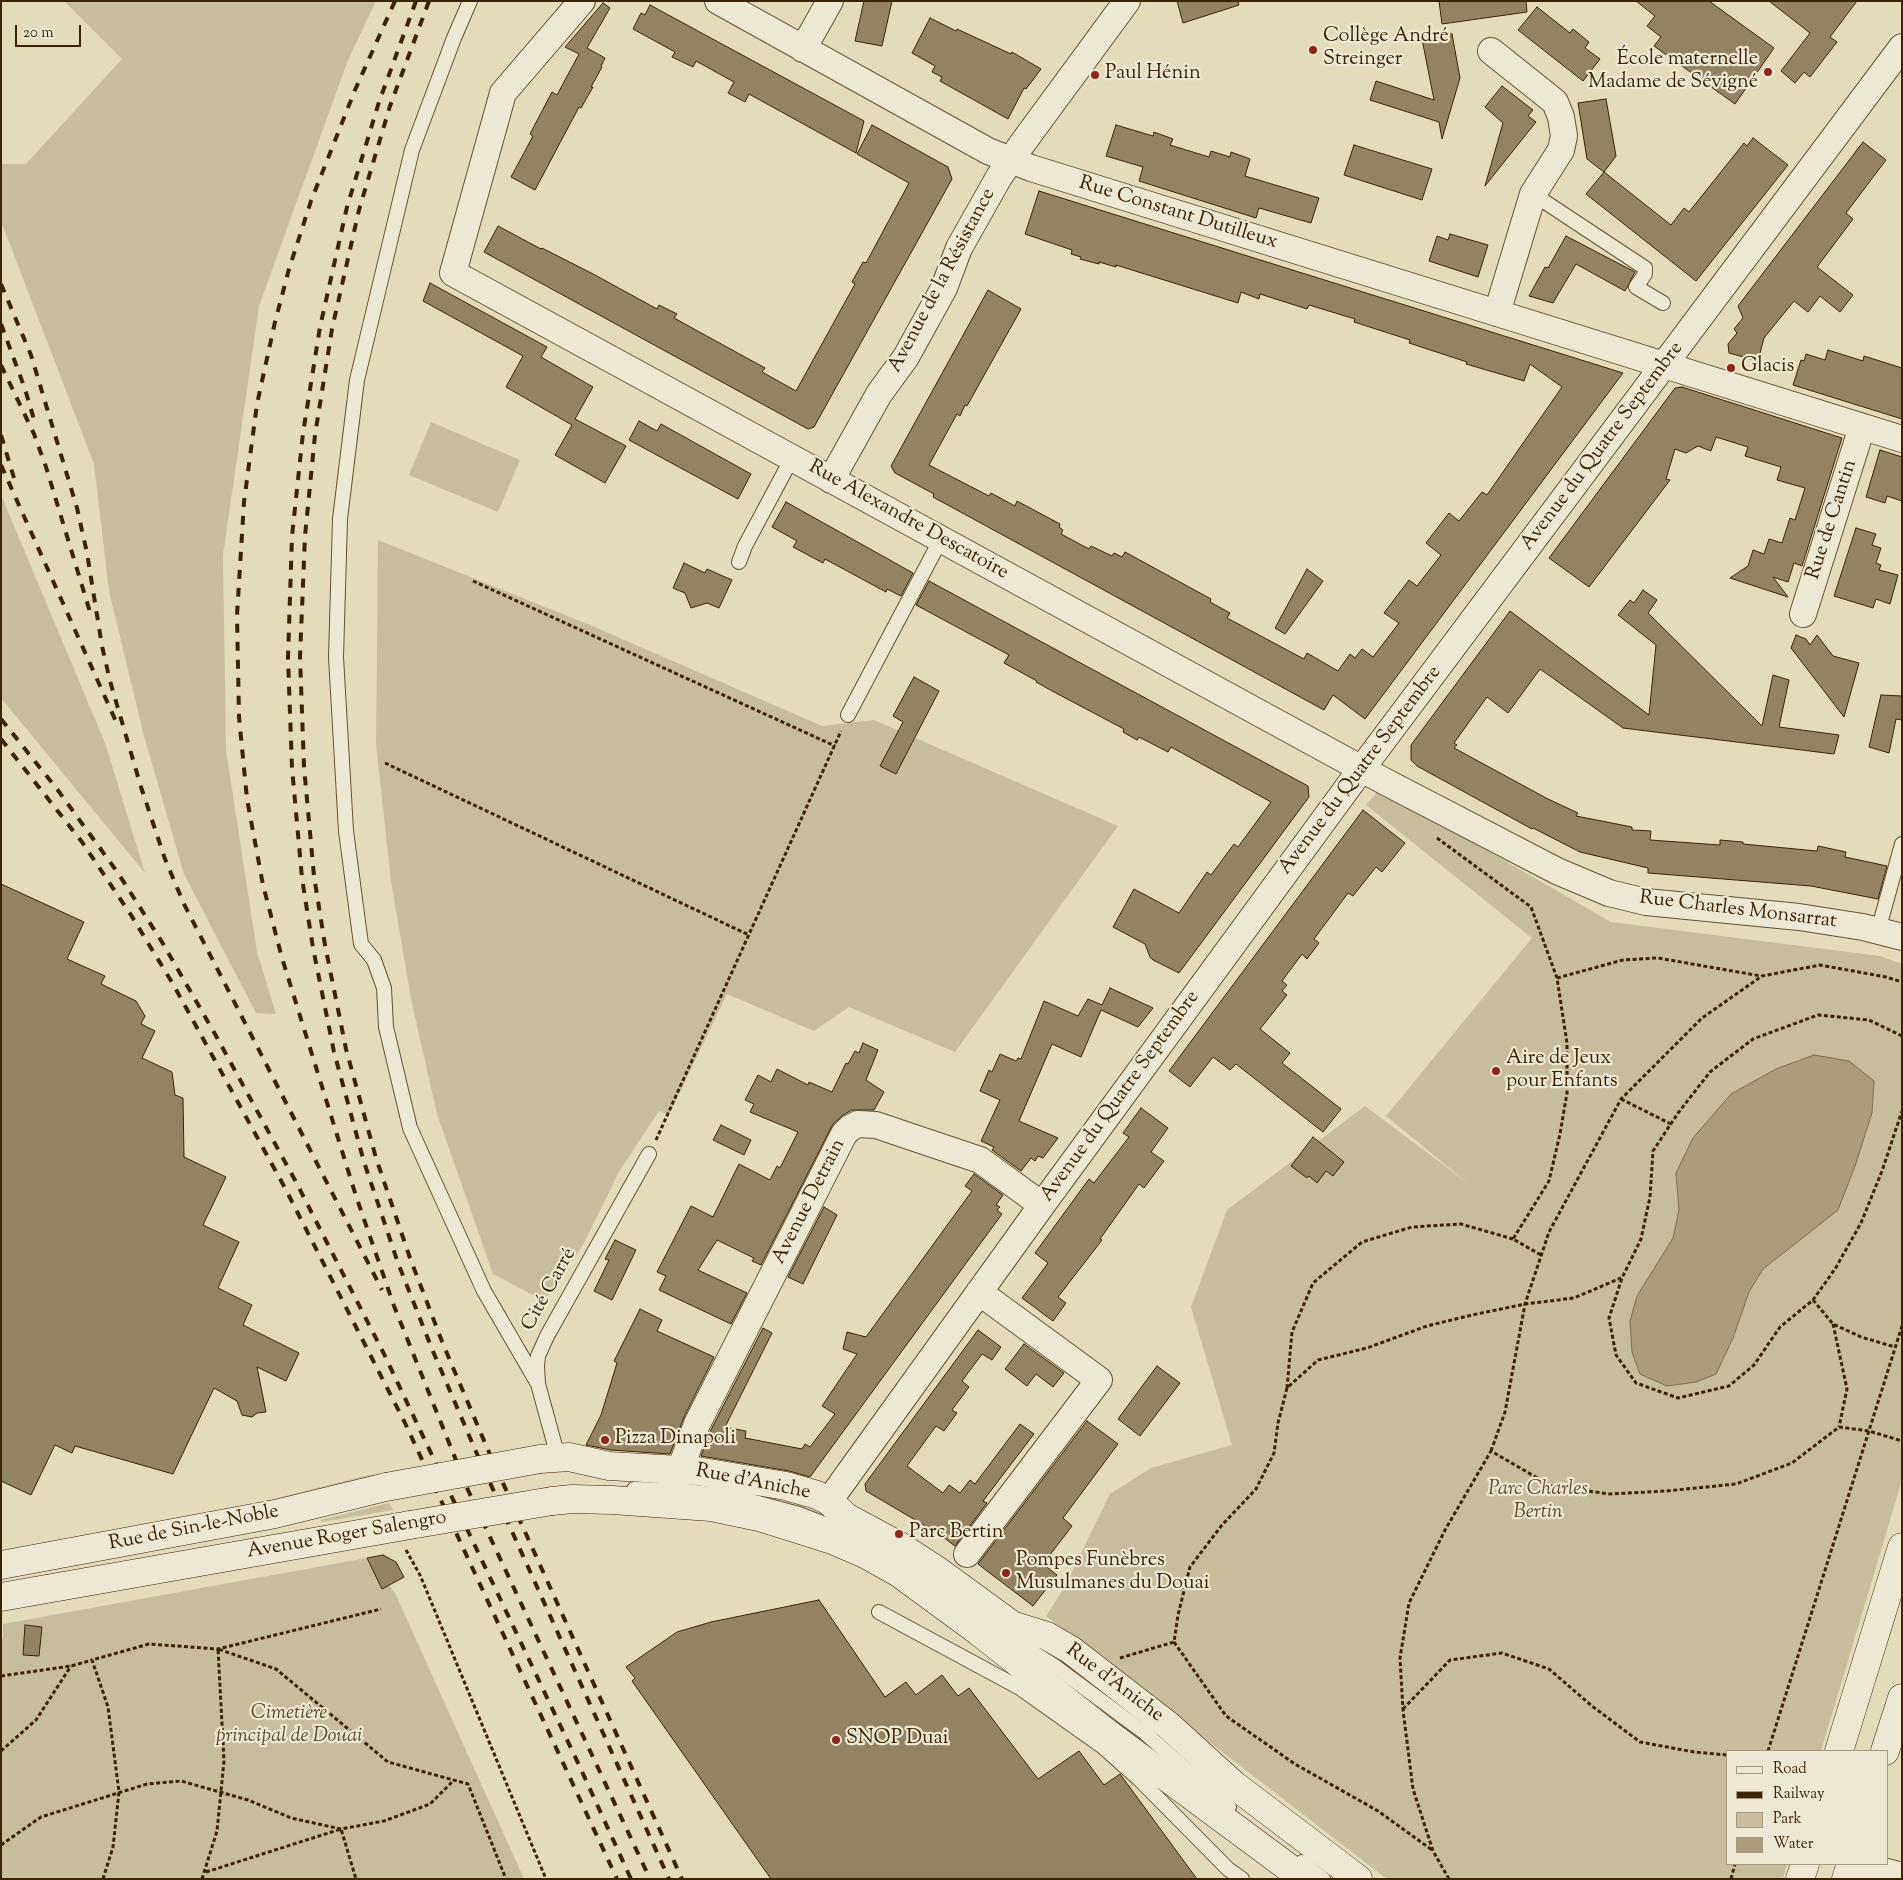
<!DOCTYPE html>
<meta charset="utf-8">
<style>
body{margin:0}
#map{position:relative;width:1903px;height:1880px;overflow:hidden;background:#e4dbbb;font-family:"Sorts Mill Goudy",serif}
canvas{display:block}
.frame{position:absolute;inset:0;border:2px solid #3c2301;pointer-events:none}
.legend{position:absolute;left:1726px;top:1750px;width:162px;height:115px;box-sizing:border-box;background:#ede8d3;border:1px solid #a6997f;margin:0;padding:6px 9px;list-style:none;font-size:15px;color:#3c2301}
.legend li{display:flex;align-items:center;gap:10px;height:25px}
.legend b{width:25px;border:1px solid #a6997f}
.scale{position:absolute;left:15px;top:25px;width:66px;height:22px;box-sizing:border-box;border:2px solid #3c2301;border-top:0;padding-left:6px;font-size:15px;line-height:18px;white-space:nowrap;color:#3c2301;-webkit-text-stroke:4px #ede8d3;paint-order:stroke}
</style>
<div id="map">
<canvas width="1903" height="1880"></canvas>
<div class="frame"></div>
<ul class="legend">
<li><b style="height:6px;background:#ede8d3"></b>Road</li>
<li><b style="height:6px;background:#3c2301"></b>Railway</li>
<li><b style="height:14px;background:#c7bc9b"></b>Park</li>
<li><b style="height:14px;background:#ab9c7c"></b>Water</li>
</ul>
<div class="scale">20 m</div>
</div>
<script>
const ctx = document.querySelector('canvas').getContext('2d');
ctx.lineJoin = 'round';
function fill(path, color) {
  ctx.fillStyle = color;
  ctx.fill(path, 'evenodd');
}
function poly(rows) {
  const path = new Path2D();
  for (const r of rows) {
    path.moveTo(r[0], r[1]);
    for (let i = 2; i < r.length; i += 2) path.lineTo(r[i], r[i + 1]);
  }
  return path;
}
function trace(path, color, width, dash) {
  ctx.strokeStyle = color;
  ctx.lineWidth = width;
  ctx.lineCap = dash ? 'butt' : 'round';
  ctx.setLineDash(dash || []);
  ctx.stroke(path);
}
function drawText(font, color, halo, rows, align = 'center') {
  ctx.font = font + ' "Sorts Mill Goudy",serif';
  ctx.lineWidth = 4.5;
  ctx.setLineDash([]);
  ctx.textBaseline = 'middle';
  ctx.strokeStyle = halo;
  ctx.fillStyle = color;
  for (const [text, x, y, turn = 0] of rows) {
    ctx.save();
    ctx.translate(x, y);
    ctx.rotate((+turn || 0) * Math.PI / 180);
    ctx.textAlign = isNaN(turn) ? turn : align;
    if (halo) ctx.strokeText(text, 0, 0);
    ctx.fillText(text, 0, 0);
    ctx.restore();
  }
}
fill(poly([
 [64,1,376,1,348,60,259,306,223,555,226,750,257,952,276,1014,256,1013,184,874,144,736,109,591,94,464,1,221,1,164,26,164,122,59],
 [431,422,520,460,498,512,409,475],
 [1,495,105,743,145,873,1,698],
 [378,540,590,625,822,726,874,720,1118,826,955,1052,849,1007,814,1031,727,994,669,1115,659,1111,620,1170,583,1245,544,1301,493,1274,437,1114,411,999,391,881,376,744],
 [1380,789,1611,922,1880,956,1902,964,1902,1480,1821,1751,1727,1751,1727,1864,1787,1864,1783,1879,1387,1879,1046,1616,1064,1588,1110,1494,1151,1468,1232,1445,1191,1307,1227,1210,1365,1106,1469,1184,1386,1116,1532,938,1366,805],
 [374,1474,376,1477,243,1507,356,1478],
 [389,1503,393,1510,321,1522,321,1520],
 [367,1558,395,1593,524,1879,1,1879,1,1640,3,1638,3,1624]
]), '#c7bc9b');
const water = poly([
 [1814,1055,1849,1061,1874,1081,1872,1113,1855,1166,1838,1210,1763,1269,1749,1292,1733,1338,1716,1374,1696,1382,1667,1386,1640,1374,1632,1352,1630,1321,1637,1296,1673,1238,1679,1210,1676,1173,1693,1138,1731,1094,1776,1069,1814,1055]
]);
fill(water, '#ab9c7c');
trace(water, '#7f6c4b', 1);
const building = poly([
 [864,1,892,1,882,46,855,41,864,1],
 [1177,1,1238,1,1239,5,1183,23,1177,1],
 [1439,1,1526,1,1527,12,1442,24,1439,1],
 [1636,1,1709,1,1774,48,1735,104,1654,46,1661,37,1647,26,1655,16,1636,1],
 [1769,1,1857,1,1830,37,1837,42,1810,77,1804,72,1795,83,1781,71,1810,33,1769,1],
 [603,3,610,8,587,48,605,58,601,66,602,67,591,87,593,87,581,108,579,107,535,190,511,177,533,136,530,134,552,92,557,95,579,54,565,47,603,3],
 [650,5,864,121,856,153,749,94,745,102,728,93,734,82,696,61,693,67,672,57,675,52,633,29,641,13,645,15,650,5],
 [1537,7,1570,33,1573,29,1589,42,1585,48,1600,59,1583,81,1518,30,1537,7],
 [930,18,956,31,957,29,1011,54,1012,52,1041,69,1026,89,1024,88,1008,119,940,81,942,77,932,72,935,66,912,53,930,18],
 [1452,34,1460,78,1442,139,1439,122,1370,100,1376,81,1434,100,1422,39,1452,34],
 [1502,86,1533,110,1528,116,1536,122,1485,186,1503,123,1485,107,1502,86],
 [1606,99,1616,156,1604,172,1587,159,1578,103,1606,99],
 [872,125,948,167,952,179,814,427,808,429,484,252,498,226,541,249,542,248,595,275,657,309,659,305,677,314,674,318,765,368,762,372,796,391,855,284,852,282,863,262,866,263,909,183,857,154,872,125],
 [1116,125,1153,136,1154,132,1173,139,1170,145,1209,157,1211,151,1230,157,1231,152,1250,159,1245,176,1319,198,1311,223,1259,208,1256,218,1139,181,1143,167,1106,156,1116,125],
 [1753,138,1788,165,1696,281,1586,194,1604,172,1671,225,1684,208,1689,212,1744,143,1747,146,1753,138],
 [1863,142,1886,160,1846,213,1853,219,1817,267,1853,295,1840,312,1820,296,1808,312,1794,301,1764,338,1758,361,1729,353,1728,344,1737,333,1734,329,1743,318,1738,306,1863,142],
 [1354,145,1432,169,1422,200,1344,175,1354,145],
 [1039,191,1623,373,1365,719,1333,695,1324,710,933,497,934,494,895,473,891,466,988,290,1021,309,967,406,965,405,960,416,957,414,929,465,989,496,991,493,1015,506,1017,501,1060,524,1059,527,1063,530,1061,534,1089,549,1091,546,1112,556,1114,553,1122,557,1125,552,1211,599,1210,602,1230,613,1227,618,1304,659,1307,653,1338,671,1350,654,1355,658,1362,649,1373,657,1399,623,1384,613,1409,580,1417,586,1441,555,1426,543,1449,513,1459,521,1482,492,1487,495,1562,387,1530,364,1524,381,1466,364,1467,362,1409,343,1410,340,1354,322,1355,319,1309,305,1307,309,1260,294,1259,299,1241,292,1238,303,1116,265,1116,267,1099,262,1099,264,1080,259,1081,257,1071,254,1072,250,1025,234,1039,191],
 [1450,234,1488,245,1478,277,1429,261,1437,236,1448,240,1450,234],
 [1566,236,1635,272,1625,291,1576,264,1553,303,1529,296,1545,267,1548,268,1566,236],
 [430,283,547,347,541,357,593,387,575,419,626,446,605,483,555,455,572,425,506,387,523,356,423,301,430,283],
 [1828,350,1863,361,1864,356,1902,368,1902,419,1793,385,1801,360,1804,361,1806,354,1825,360,1828,350],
 [1682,387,1842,438,1802,566,1794,563,1788,582,1773,577,1788,597,1730,578,1748,566,1753,550,1764,554,1769,539,1782,543,1790,518,1795,520,1805,488,1777,480,1781,467,1745,456,1748,447,1716,437,1711,451,1698,446,1686,453,1675,449,1666,479,1670,480,1589,587,1549,558,1675,388,1682,387],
 [639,421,657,431,661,424,751,474,738,499,629,440,639,421],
 [1880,450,1902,457,1902,501,1887,496,1885,503,1866,497,1880,450],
 [786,502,913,573,901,596,887,589,886,592,825,559,823,563,793,547,797,541,772,527,786,502],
 [1856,528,1876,534,1872,545,1881,548,1876,563,1881,565,1879,570,1898,575,1890,604,1876,599,1873,608,1834,596,1856,528],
 [684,563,705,573,707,569,732,580,719,608,707,603,691,608,685,593,673,588,684,563],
 [1307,569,1323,581,1285,634,1275,628,1307,569],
 [929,581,1308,786,1309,797,1179,973,1153,960,1150,957,1145,944,1113,927,1134,889,1179,913,1207,872,1211,875,1234,844,1238,847,1271,802,1171,747,1168,752,1139,737,1137,740,1123,732,1124,729,1054,692,1036,682,1037,681,1004,663,1009,655,916,605,929,581],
 [1643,590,1657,600,1648,613,1762,726,1773,675,1789,680,1779,727,1839,735,1834,754,1623,728,1540,669,1508,713,1487,697,1454,743,1457,745,1454,748,1548,799,1578,813,1576,816,1632,827,1632,830,1651,831,1650,840,1720,845,1720,840,1743,842,1743,844,1817,851,1818,846,1846,852,1845,857,1887,866,1878,899,1811,886,1648,873,1648,868,1580,852,1533,828,1532,829,1417,766,1411,760,1411,745,1510,611,1649,715,1656,645,1618,615,1630,600,1634,603,1643,590],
 [1796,635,1806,639,1810,645,1817,635,1833,656,1859,663,1844,717,1791,648,1796,635],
 [914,677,939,691,896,774,880,766,903,722,893,716,914,677],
 [1881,695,1902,696,1902,720,1896,719,1889,753,1869,747,1881,695],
 [1363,810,1405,843,1382,872,1376,867,1353,896,1348,893,1314,939,1319,943,1307,959,1302,954,1282,981,1287,985,1282,991,1287,995,1260,1029,1290,1053,1282,1063,1341,1109,1323,1132,1236,1064,1230,1070,1213,1057,1190,1087,1169,1071,1363,810],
 [1,884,84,922,67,959,105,976,101,984,136,1001,145,1016,141,1024,155,1031,142,1058,172,1072,175,1095,183,1098,184,1157,226,1177,203,1225,239,1242,218,1288,252,1305,243,1325,299,1353,286,1381,257,1367,266,1412,257,1413,252,1417,242,1415,237,1401,214,1388,173,1474,75,1446,72,1453,55,1445,31,1495,1,1481,1,884],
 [1110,988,1153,1008,1138,1027,1101,1010,1081,1057,1052,1044,1019,1121,1058,1138,1043,1158,1038,1156,1035,1161,1031,1158,1021,1171,992,1150,994,1147,981,1141,1000,1100,980,1091,989,1070,992,1072,1000,1054,1016,1061,1018,1058,1021,1059,1044,1001,1078,1016,1088,999,1102,1005,1110,988],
 [863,1043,878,1050,866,1080,884,1092,874,1110,852,1110,843,1115,833,1124,761,1265,752,1261,754,1258,717,1240,698,1270,747,1293,731,1324,659,1290,666,1276,657,1272,691,1206,713,1217,739,1164,770,1180,777,1166,780,1168,798,1132,750,1112,754,1104,745,1100,758,1075,771,1082,777,1069,808,1085,809,1082,832,1092,846,1063,848,1064,855,1051,859,1053,863,1043],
 [1141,1108,1168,1128,1151,1152,1164,1161,1144,1188,1139,1184,1100,1239,1102,1240,1058,1297,1066,1303,1053,1321,1022,1298,1048,1263,1035,1253,1089,1179,1094,1183,1129,1137,1123,1133,1141,1108],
 [721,1125,751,1140,744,1155,713,1140,721,1125],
 [1313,1137,1344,1162,1333,1176,1326,1171,1317,1183,1309,1176,1307,1178,1291,1166,1313,1137],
 [974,1174,1003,1195,996,1205,1000,1207,997,1210,1002,1214,810,1477,789,1471,701,1456,711,1430,763,1328,772,1333,725,1427,746,1431,745,1438,802,1449,805,1444,810,1447,835,1414,822,1406,857,1354,843,1349,847,1332,866,1337,972,1191,965,1186,974,1174],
 [824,1207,837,1215,803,1284,788,1277,824,1207],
 [615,1240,636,1250,612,1300,594,1291,609,1260,605,1259,615,1240],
 [640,1309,662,1320,657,1331,714,1357,684,1417,670,1454,611,1450,586,1445,601,1415,617,1363,614,1361,640,1309],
 [978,1330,1001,1347,992,1360,982,1354,962,1381,969,1387,952,1410,957,1413,944,1431,936,1426,907,1466,943,1493,949,1485,960,1493,970,1480,975,1484,1020,1424,1034,1434,983,1501,987,1503,955,1546,939,1534,866,1491,865,1484,978,1330],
 [1024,1344,1064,1373,1053,1387,1036,1374,1027,1386,1005,1369,1024,1344],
 [1157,1366,1180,1383,1140,1436,1118,1419,1157,1366],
 [1087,1421,1118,1444,1063,1518,1072,1526,1043,1564,1057,1575,1033,1606,978,1564,1087,1421],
 [383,1555,396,1562,404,1577,382,1589,367,1558,383,1555],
 [819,1600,885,1697,906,1682,916,1695,942,1675,958,1696,969,1688,1038,1779,1079,1751,1104,1785,1120,1774,1197,1879,771,1879,632,1681,635,1678,626,1667,677,1632,711,1622,819,1600],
 [25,1625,42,1627,39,1656,23,1655,25,1625]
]);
fill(building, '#938362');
trace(building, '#3c2301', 1);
const lane = poly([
 [470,1,454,38,412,150,357,380,340,519,336,657,346,831,361,944,374,960,384,988,386,1027,410,1128,484,1291,538,1384],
 [1533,194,1645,268,1645,274,1636,287,1663,303],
 [739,562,745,546,792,458],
 [848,715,941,539],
 [1878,931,1902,844],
 [558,1457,538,1384,537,1366,538,1356,547,1336,649,1154],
 [634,1489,678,1490,736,1497,799,1514,851,1534],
 [879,1612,1020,1688,1103,1747,1140,1780,1228,1869,1242,1879],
 [998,1630,1056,1667,1145,1733,1229,1807],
 [1302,1862,1323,1879]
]);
const street = poly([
 [582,1,503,93,453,273,1382,780,1557,871,1609,893,1646,902,1799,917,1863,927,1902,937],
 [718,1,988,151,1031,168,1902,439],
 [803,49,830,1],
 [1491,51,1555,102,1561,117,1564,136,1561,150,1533,194,1497,313],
 [831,480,879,394,906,357,944,288,959,248,999,177,1022,144,1127,1],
 [1803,614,1862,427],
 [680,1470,697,1424,844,1134,850,1128,858,1124,876,1125,980,1160,1042,1205],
 [829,1501,1042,1205,1351,783,1902,47],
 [967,1554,1099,1380,979,1292],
 [1857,1864,1902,1876]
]);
const secondary = poly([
 [540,1459,569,1457,609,1466,697,1471,786,1486,817,1495,829,1501,846,1517,898,1545,938,1571,1012,1625,1047,1636,1071,1650,1169,1726,1234,1785,1358,1879],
 [552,1501,572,1499,612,1500,711,1507,759,1517,832,1540,867,1555,899,1573,978,1631,1107,1733,1304,1879],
 [1,1565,275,1514,386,1487],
 [1,1597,410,1525],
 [1839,1751,1902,1547],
 [1885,1751,1902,1698],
 [1800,1879,1805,1864],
 [1846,1879,1851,1864]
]);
trace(lane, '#665130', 16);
trace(street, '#665130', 28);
trace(secondary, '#3c2301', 29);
trace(poly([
 [473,581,835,746],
 [385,763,749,935],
 [1437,838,1531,907,1557,978,1567,1043,1567,1093,1560,1134,1549,1181,1513,1239,1541,1255],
 [1557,978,1623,960,1658,958,1761,976],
 [1902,1036,1869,1020,1818,1015,1753,1039,1710,1072,1678,1113,1653,1151,1650,1197,1641,1239,1622,1278,1609,1318,1616,1355,1636,1383,1678,1398,1729,1386,1754,1365,1780,1327,1813,1300,1835,1269,1861,1223,1882,1171,1902,1111],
 [1621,1099,1671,1124],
 [656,1140,841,731],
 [1813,1300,1833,1324,1861,1337,1895,1347],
 [1833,1324,1847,1389,1839,1427],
 [1287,1388,1292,1332,1313,1283,1362,1242,1412,1227,1461,1224,1513,1239],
 [1491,1451,1505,1412,1525,1304,1549,1232,1621,1099,1702,1018,1762,976,1820,965,1886,977,1902,982],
 [406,1550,420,1575,546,1879],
 [1174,1642,1226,1716,1295,1764,1378,1811,1432,1850],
 [1120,1658,1174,1642,1178,1615,1190,1567,1222,1525,1256,1489,1274,1453,1278,1423,1287,1388,1318,1360,1367,1348,1427,1326,1472,1315,1525,1304,1574,1298,1621,1278],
 [1,1676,71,1666,92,1660],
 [1403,1709,1450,1660,1502,1653,1549,1669,1592,1706,1640,1742,1694,1752,1727,1755],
 [1,1751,36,1720,71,1666],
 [1768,1751,1902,1326],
 [1,1845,41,1817,147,1784,181,1781,248,1800,291,1818,341,1829,384,1821,430,1804,454,1780],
 [206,1872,341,1829,356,1879],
 [103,1879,113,1847,119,1792,108,1707,92,1660,149,1644,218,1649,381,1609],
 [202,1879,217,1831,224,1761,218,1649,276,1669,388,1762,468,1784,506,1879],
 [1449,1879,1433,1851,1413,1789,1403,1710,1400,1658,1409,1603,1445,1530,1491,1451,1551,1486,1610,1494,1666,1491,1736,1484,1792,1463,1839,1427,1869,1431,1902,1441],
 [1731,1879,1735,1864]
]), '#3c2301', 3, [4, 2.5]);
trace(lane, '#ede8d3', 14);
trace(street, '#ede8d3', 26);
trace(secondary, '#ede8d3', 28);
trace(poly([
 [395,1,355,90,311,201,289,269,275,322,257,404,244,502,237,615,239,717,247,799,263,885,282,958,356,1196,394,1306,468,1490,650,1879],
 [416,1,379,102,347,207,320,327,303,433,292,536,288,658,292,768,302,878,313,948,334,1052,364,1162,398,1263,432,1349,477,1454,669,1879],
 [429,1,390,106,359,210,332,329,315,435,305,536,300,657,304,767,314,876,325,945,346,1049,376,1158,410,1258,443,1344,488,1450,682,1879],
 [1,284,31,355,77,508,87,553,102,646,110,681,141,787,165,859,184,904,382,1290],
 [1,324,25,389,35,423],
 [1,365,34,434,46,467,90,612],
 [1,435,14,478],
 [1,465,118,726],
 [1,719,57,789,118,873,162,942,215,1034,296,1182,384,1354,579,1765,631,1879],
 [1,739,82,842,131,915,173,984,285,1188,405,1423,617,1879]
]), '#3c2301', 4, [9, 9]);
const secondaryBridge = poly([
 [386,1487,540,1459],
 [410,1525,552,1501]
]);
trace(secondaryBridge, '#3c2301', 29, []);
trace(secondaryBridge, '#ede8d3', 28);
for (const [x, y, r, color] of [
 [1313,50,5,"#8f2418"],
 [1768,72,5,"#8f2418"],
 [1095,75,5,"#8f2418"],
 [1731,368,5,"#8f2418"],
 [1496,1071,5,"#8f2418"],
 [605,1440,5,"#8f2418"],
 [899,1534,5,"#8f2418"],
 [1006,1573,5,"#8f2418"],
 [836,1740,5,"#8f2418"]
]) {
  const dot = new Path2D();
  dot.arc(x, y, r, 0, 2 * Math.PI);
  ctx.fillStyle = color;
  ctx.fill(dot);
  trace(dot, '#ede8d3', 2);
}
drawText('20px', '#3c2301', '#ede8d3', [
 ["Collège André",1323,38],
 ["Streinger",1323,61],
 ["École maternelle",1758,61,"right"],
 ["Madame de Sévigné",1758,84,"right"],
 ["Paul Hénin",1105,75],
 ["Glacis",1741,368],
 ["Aire de Jeux",1506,1060],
 ["pour Enfants",1506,1083],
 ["Pizza Dinapoli",615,1440],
 ["Parc Bertin",909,1534],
 ["Pompes Funèbres",1016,1562],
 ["Musulmanes du Douai",1016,1585],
 ["SNOP Duai",846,1740]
], 'left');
drawText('20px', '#3c2301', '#ede8d3', [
 ["Rue Constant Dutilleux",1178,214,17],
 ["Avenue de la Résistance",943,281,-62],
 ["Avenue du Quatre Septembre",1603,447,-53],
 ["Rue de Cantin",1833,520,-72],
 ["Rue Alexandre Descatoire",908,521,29],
 ["Avenue du Quatre Septembre",1361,771,-53],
 ["Rue Charles Monsarrat",1738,911,7],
 ["Avenue du Quatre Septembre",1121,1097,-54],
 ["Avenue Detrain",810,1202,-63],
 ["Cité Carré",550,1290,-61],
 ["Rue d'Aniche",753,1483,11],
 ["Rue de Sin-le-Noble",194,1529,-11],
 ["Avenue Roger Salengro",347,1536,-10],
 ["Rue d'Aniche",1114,1684,37]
]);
drawText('italic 20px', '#5f4928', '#ede8d3', [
 ["Parc Charles",1538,1491],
 ["Bertin",1538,1514],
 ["Cimetière",289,1715],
 ["principal de Douai",289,1738]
]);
</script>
